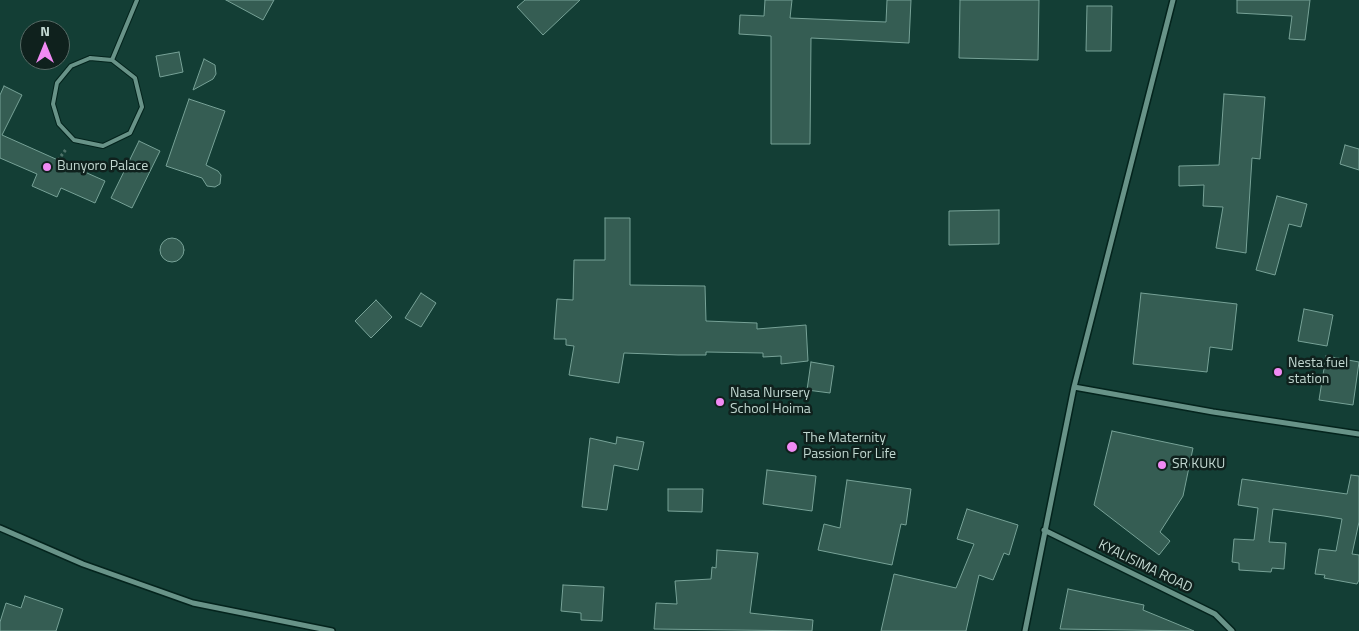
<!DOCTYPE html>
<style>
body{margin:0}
#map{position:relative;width:1359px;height:631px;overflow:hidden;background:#133e35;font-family:"Titillium Web",sans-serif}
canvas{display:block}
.north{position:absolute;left:20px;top:20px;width:50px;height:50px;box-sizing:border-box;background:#0f211d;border:1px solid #566a65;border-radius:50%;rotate:0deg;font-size:14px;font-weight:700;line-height:20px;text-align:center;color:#c1d7d0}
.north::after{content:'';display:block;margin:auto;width:18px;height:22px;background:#f18af4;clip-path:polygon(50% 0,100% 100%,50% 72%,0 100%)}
</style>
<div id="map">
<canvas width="1359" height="631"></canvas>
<div class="north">N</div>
</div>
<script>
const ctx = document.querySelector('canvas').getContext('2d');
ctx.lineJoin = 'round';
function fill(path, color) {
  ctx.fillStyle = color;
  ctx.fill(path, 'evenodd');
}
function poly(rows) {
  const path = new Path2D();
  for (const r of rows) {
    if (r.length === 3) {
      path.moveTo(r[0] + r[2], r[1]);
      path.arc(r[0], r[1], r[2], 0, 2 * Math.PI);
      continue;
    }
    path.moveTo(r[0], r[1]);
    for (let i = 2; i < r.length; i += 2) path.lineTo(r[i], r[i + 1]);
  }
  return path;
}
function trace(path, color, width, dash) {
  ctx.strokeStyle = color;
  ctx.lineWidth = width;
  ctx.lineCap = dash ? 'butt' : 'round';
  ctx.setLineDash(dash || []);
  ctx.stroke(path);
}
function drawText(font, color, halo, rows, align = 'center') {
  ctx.font = font + ' "Titillium Web",sans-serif';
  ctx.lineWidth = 5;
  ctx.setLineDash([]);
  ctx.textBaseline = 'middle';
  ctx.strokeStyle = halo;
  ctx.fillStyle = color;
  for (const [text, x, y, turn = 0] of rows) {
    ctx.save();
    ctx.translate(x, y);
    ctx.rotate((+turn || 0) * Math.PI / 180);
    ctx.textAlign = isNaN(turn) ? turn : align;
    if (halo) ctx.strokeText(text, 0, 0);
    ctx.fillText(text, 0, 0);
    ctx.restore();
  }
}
const building = poly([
 [226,0,274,0,263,20,226,0],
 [525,0,580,0,543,35,517,7,525,0],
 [765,0,792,0,790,18,886,22,887,0,911,0,909,43,811,38,810,144,771,144,771,36,739,34,740,15,764,16,765,0],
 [960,0,1039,0,1038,60,959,58,960,0],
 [1237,0,1310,0,1305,40,1289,39,1292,16,1237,13,1237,0],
 [1087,6,1112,6,1111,51,1086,51,1087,6],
 [179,52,183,72,160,77,156,56,179,52],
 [204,59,215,65,216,74,213,79,193,90,204,59],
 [4,86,22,95,2,135,105,181,95,203,61,188,57,197,32,186,37,174,0,158,0,95,4,86],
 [1224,94,1265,97,1260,159,1252,158,1246,253,1216,248,1223,207,1203,206,1204,185,1179,186,1179,166,1219,165,1224,94],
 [189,99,225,111,206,165,218,171,221,175,220,184,215,187,207,186,202,178,166,166,189,99],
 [139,141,160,151,132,208,111,198,139,141],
 [1345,145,1359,149,1359,170,1340,164,1345,145],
 [1277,196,1307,204,1301,227,1289,224,1275,275,1256,270,1277,196],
 [999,210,999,244,949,245,949,211,999,210],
 [605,218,630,218,630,285,705,286,706,321,757,323,757,329,806,325,808,361,781,364,781,356,763,357,763,353,706,352,706,355,678,355,624,353,619,383,569,375,574,346,566,345,566,339,554,339,557,299,573,300,574,260,605,260,605,218],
 [172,250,12],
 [421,293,436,303,421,327,405,318,421,293],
 [1141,293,1237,304,1232,350,1210,347,1207,372,1133,364,1141,293],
 [376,300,392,317,371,338,355,321,376,300],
 [1304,309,1333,315,1327,346,1298,341,1304,309],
 [1326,356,1359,362,1353,405,1319,400,1326,356],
 [811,362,834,366,830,393,807,390,811,362],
 [1112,431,1193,448,1183,496,1160,532,1170,541,1159,555,1094,505,1112,431],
 [617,437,644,442,638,470,614,465,607,510,582,507,590,438,616,444,617,437],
 [767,470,816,476,812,511,763,504,767,470],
 [1351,475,1359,476,1359,522,1352,554,1359,555,1359,580,1357,584,1324,578,1325,575,1315,574,1319,549,1336,551,1342,519,1324,516,1273,509,1269,542,1286,543,1284,569,1272,568,1271,572,1239,570,1239,563,1232,562,1234,539,1254,540,1258,508,1238,505,1242,479,1347,494,1351,475],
 [847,480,911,489,906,525,901,524,892,565,818,550,824,524,840,528,847,480],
 [668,489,703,489,702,512,668,511,668,489],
 [967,509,1018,525,1009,555,1004,553,993,580,979,575,966,631,881,631,894,574,956,588,974,544,957,539,967,509],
 [717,550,758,553,750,613,813,620,812,631,654,629,656,603,677,604,675,581,711,579,712,567,716,568,717,550],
 [563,585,604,587,602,621,581,620,581,613,561,611,563,585],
 [1068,589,1144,605,1143,610,1194,631,1060,629,1068,589],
 [25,596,63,609,56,631,0,631,0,622,6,603,21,608,25,596]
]);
fill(building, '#355d53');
trace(building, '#77a297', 1);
const service = poly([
 [90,58,112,60,135,78,142,107,130,133,103,146,74,140,59,124,53,104,57,83,71,66,90,58],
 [112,60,137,0]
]);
const minor = poly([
 [1074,387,1213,412,1359,434],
 [0,528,83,564,193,603,332,631],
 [1044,530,1215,614,1232,631],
 [1025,631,1074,387,1173,0]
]);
trace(service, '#03231c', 6);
trace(minor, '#03231c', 8);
trace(poly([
 [58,160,67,148]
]), '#4e7269', 3, [2.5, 2.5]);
trace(service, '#689388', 4);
trace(minor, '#689388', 5);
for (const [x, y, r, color] of [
 [47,167,5,"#f18af4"],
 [1278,372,5,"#f18af4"],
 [720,402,5,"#f18af4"],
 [792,447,6,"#f18af4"],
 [1162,465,5,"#f18af4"]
]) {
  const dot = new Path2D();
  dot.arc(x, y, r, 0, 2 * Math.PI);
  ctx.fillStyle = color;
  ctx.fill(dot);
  trace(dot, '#0f211d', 2);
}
drawText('14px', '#c1d7d0', '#0f211d', [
 ["Bunyoro Palace",57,167],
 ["Nesta fuel",1288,364],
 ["station",1288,380],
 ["Nasa Nursery",730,394],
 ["School Hoima",730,410],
 ["The Maternity",803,439],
 ["Passion For Life",803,455],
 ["SR KUKU",1172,465]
], 'left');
drawText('14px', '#c1d7d0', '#0f211d', [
 ["KYALISIMA ROAD",1145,567,26]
]);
</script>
